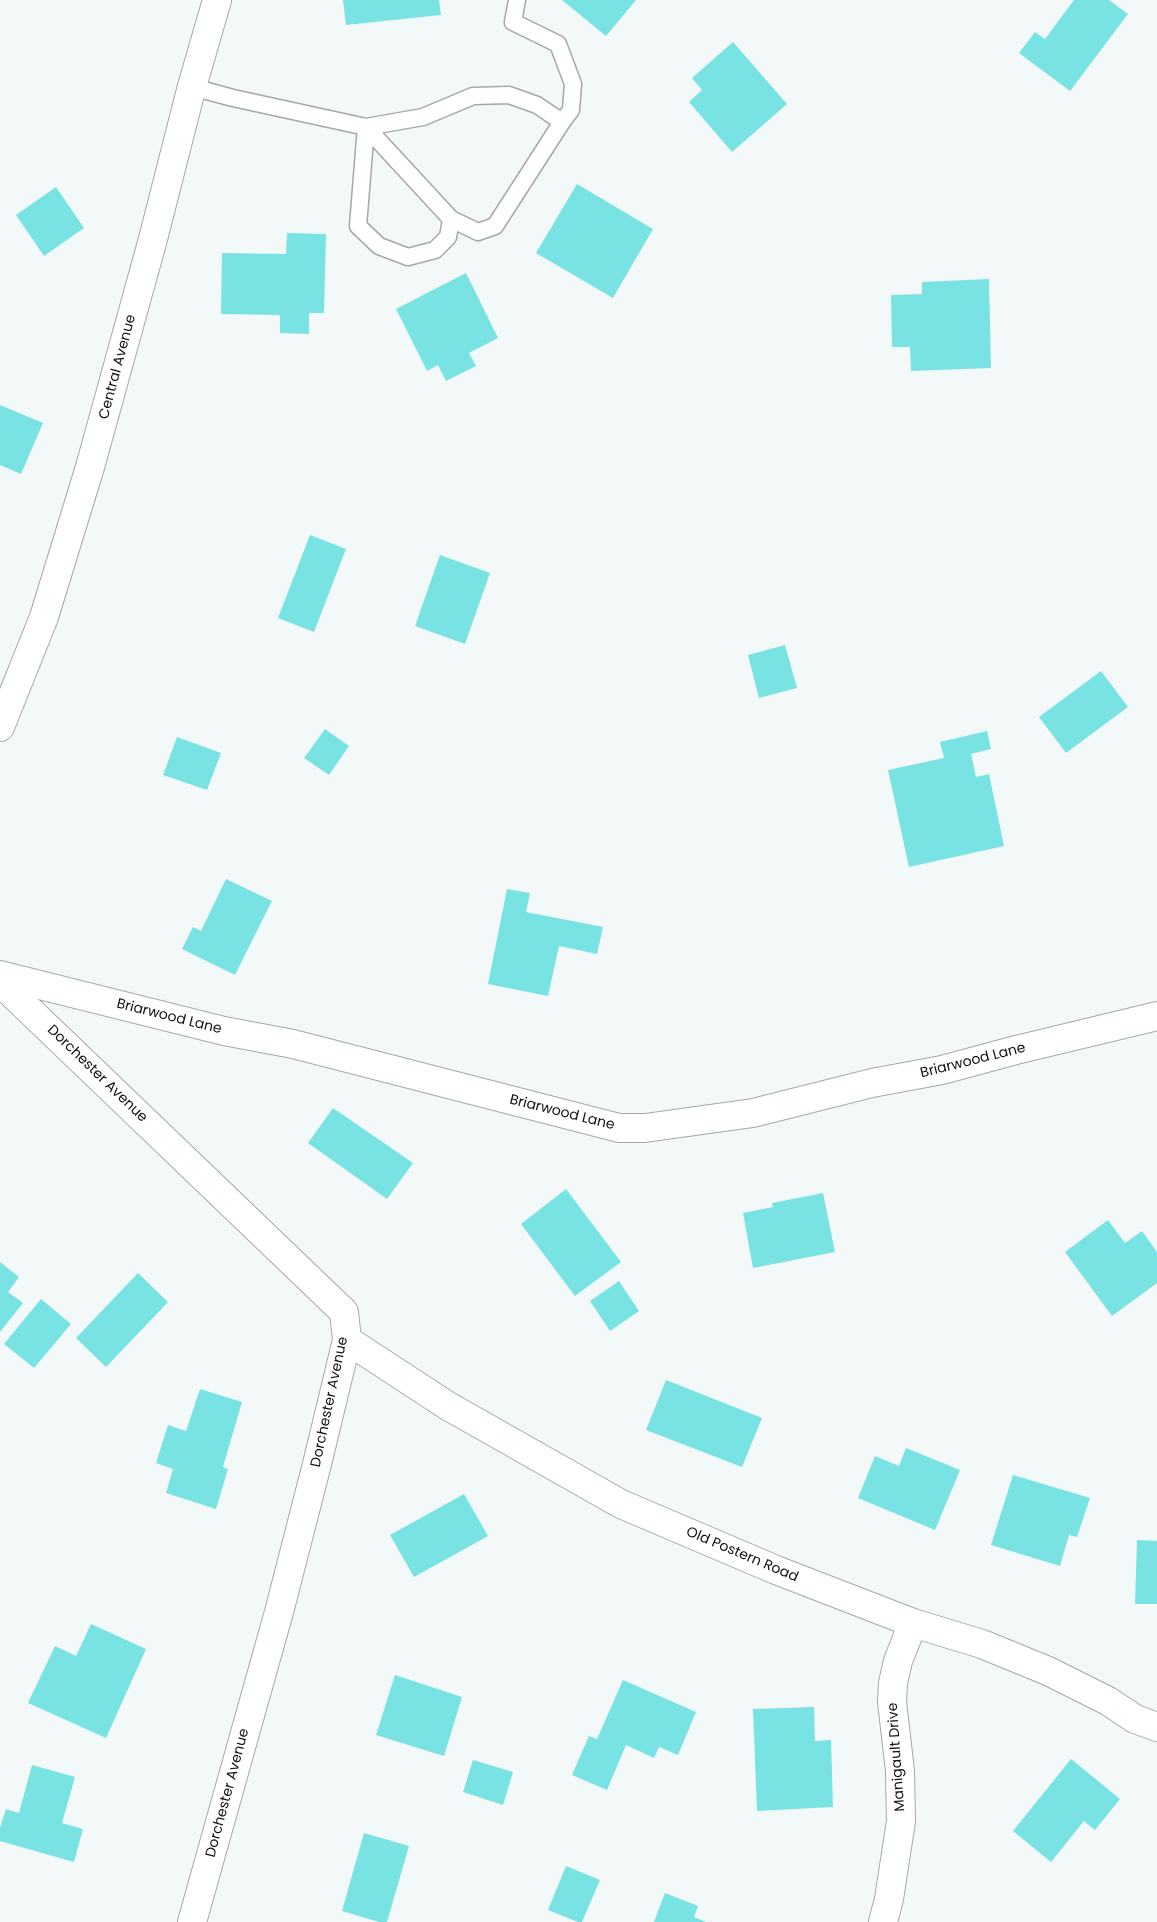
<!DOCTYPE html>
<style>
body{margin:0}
canvas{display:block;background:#f3f9f8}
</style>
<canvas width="1157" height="1922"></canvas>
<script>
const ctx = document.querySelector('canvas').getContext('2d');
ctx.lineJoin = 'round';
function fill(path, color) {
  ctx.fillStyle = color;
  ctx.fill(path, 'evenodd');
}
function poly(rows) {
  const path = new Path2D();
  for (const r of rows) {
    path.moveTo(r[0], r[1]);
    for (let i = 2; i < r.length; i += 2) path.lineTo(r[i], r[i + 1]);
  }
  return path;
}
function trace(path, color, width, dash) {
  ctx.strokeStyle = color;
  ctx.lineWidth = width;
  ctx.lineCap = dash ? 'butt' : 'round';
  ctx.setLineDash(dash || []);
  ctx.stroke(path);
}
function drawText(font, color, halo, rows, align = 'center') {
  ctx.font = font + ' Poppins,sans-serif';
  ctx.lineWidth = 4.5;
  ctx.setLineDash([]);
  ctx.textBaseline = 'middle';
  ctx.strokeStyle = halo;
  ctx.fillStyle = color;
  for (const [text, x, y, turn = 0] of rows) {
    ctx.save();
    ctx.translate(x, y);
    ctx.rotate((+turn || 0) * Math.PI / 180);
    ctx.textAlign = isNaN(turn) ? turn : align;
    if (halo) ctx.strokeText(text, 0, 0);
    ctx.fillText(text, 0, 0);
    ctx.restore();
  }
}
fill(poly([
 [343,0,439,0,441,15,346,25],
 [562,0,636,0,606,36],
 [1074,0,1109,0,1128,14,1070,91,1019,53,1035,32,1045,39],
 [733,42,787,104,732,152,689,102,702,90,692,78],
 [577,184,653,229,613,298,536,253],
 [56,187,84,228,44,256,16,215],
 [287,233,326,234,324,313,309,313,309,334,280,333,280,315,221,314,222,253,286,254],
 [466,273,498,338,469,353,476,366,446,381,438,365,427,371,396,309],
 [989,279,991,368,911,371,910,347,892,347,891,295,922,294,922,282],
 [0,405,43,423,21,474,0,465],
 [310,535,346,549,314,632,278,618],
 [440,555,490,573,465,644,415,626],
 [785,645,797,688,759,698,748,655],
 [1101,671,1128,707,1066,753,1039,717],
 [325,729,349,746,329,775,304,758],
 [987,731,991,749,971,754,976,777,989,774,1004,846,909,867,888,770,944,758,940,742],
 [177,737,221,753,207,790,163,775],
 [226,879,272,901,235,975,182,949,193,927,201,931],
 [507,889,530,893,526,912,603,927,597,954,559,946,548,996,488,984],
 [333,1108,413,1163,387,1199,308,1143],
 [566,1189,621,1262,575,1296,521,1224],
 [823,1193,835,1252,753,1268,743,1213,773,1207,772,1203],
 [1108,1220,1125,1243,1142,1231,1157,1252,1157,1283,1112,1316,1065,1252],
 [0,1262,19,1277,8,1292,23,1303,0,1332],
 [138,1273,168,1302,106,1367,76,1338],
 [619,1281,639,1311,610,1331,590,1301],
 [41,1299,71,1324,34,1368,4,1344],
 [666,1380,762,1418,742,1467,646,1430],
 [200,1389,242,1402,223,1467,228,1469,216,1509,166,1493,173,1469,156,1463,168,1425,186,1431],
 [906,1448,960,1470,935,1530,858,1498,875,1456,899,1466],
 [1013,1475,1090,1498,1077,1537,1069,1535,1060,1566,991,1545],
 [464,1494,488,1536,414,1577,390,1535],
 [1137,1540,1157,1541,1157,1604,1135,1604],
 [91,1624,146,1649,106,1738,28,1703,55,1646,76,1656],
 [395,1675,462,1697,444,1756,376,1735],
 [623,1680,696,1712,678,1755,659,1747,654,1758,626,1745,607,1790,572,1775,589,1736,597,1739],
 [814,1707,815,1741,831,1740,833,1807,757,1811,753,1709],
 [1071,1759,1120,1799,1095,1830,1084,1821,1051,1862,1013,1831],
 [473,1760,513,1772,503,1805,463,1792],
 [32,1765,75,1777,62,1823,83,1829,74,1862,0,1841,0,1828,6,1809,19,1813],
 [364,1833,409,1846,387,1922,379,1922,342,1911],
 [566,1866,600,1880,582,1922,578,1922,548,1910],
 [665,1893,698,1906,694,1917,706,1922,654,1922]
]), '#78e3e2');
const service = poly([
 [517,0,513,22,558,44,573,84,571,110,562,122],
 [192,87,233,98,366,127,423,117,473,96,509,95,537,105,562,122,495,226,478,232,451,219,366,127],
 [366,127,358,226,379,246,408,257,435,250,448,237,451,219]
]);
const minor = poly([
 [0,975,224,1031,293,1044,619,1128,645,1128,753,1113,872,1083,942,1070,1016,1050,1157,1016],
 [0,982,344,1312,347,1340,317,1464,279,1612,192,1922],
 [347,1340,448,1406,621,1504,776,1570,913,1623,982,1644,1048,1671,1108,1701,1135,1719,1157,1727],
 [883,1922,889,1899,901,1821,900,1771,892,1702,893,1683,898,1661,913,1623]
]);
const tertiary = poly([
 [0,727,44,617,90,467,153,239,191,90,217,0]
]);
trace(service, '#a3a9a9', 19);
trace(minor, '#a3a9a9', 30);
trace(tertiary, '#a3a9a9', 30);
trace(service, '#fff', 16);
trace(minor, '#fff', 28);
trace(tertiary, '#fff', 28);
drawText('14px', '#0f1111', '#fff', [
 ["Central Avenue",118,367,-75],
 ["Briarwood Lane",169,1017,14],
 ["Briarwood Lane",973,1061,-14],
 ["Dorchester Avenue",97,1074,44],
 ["Briarwood Lane",562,1113,14],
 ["Dorchester Avenue",330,1402,-78],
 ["Old Postern Road",742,1555,23],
 ["Manigault Drive",897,1757,-94],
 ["Dorchester Avenue",228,1793,-75]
]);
</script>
